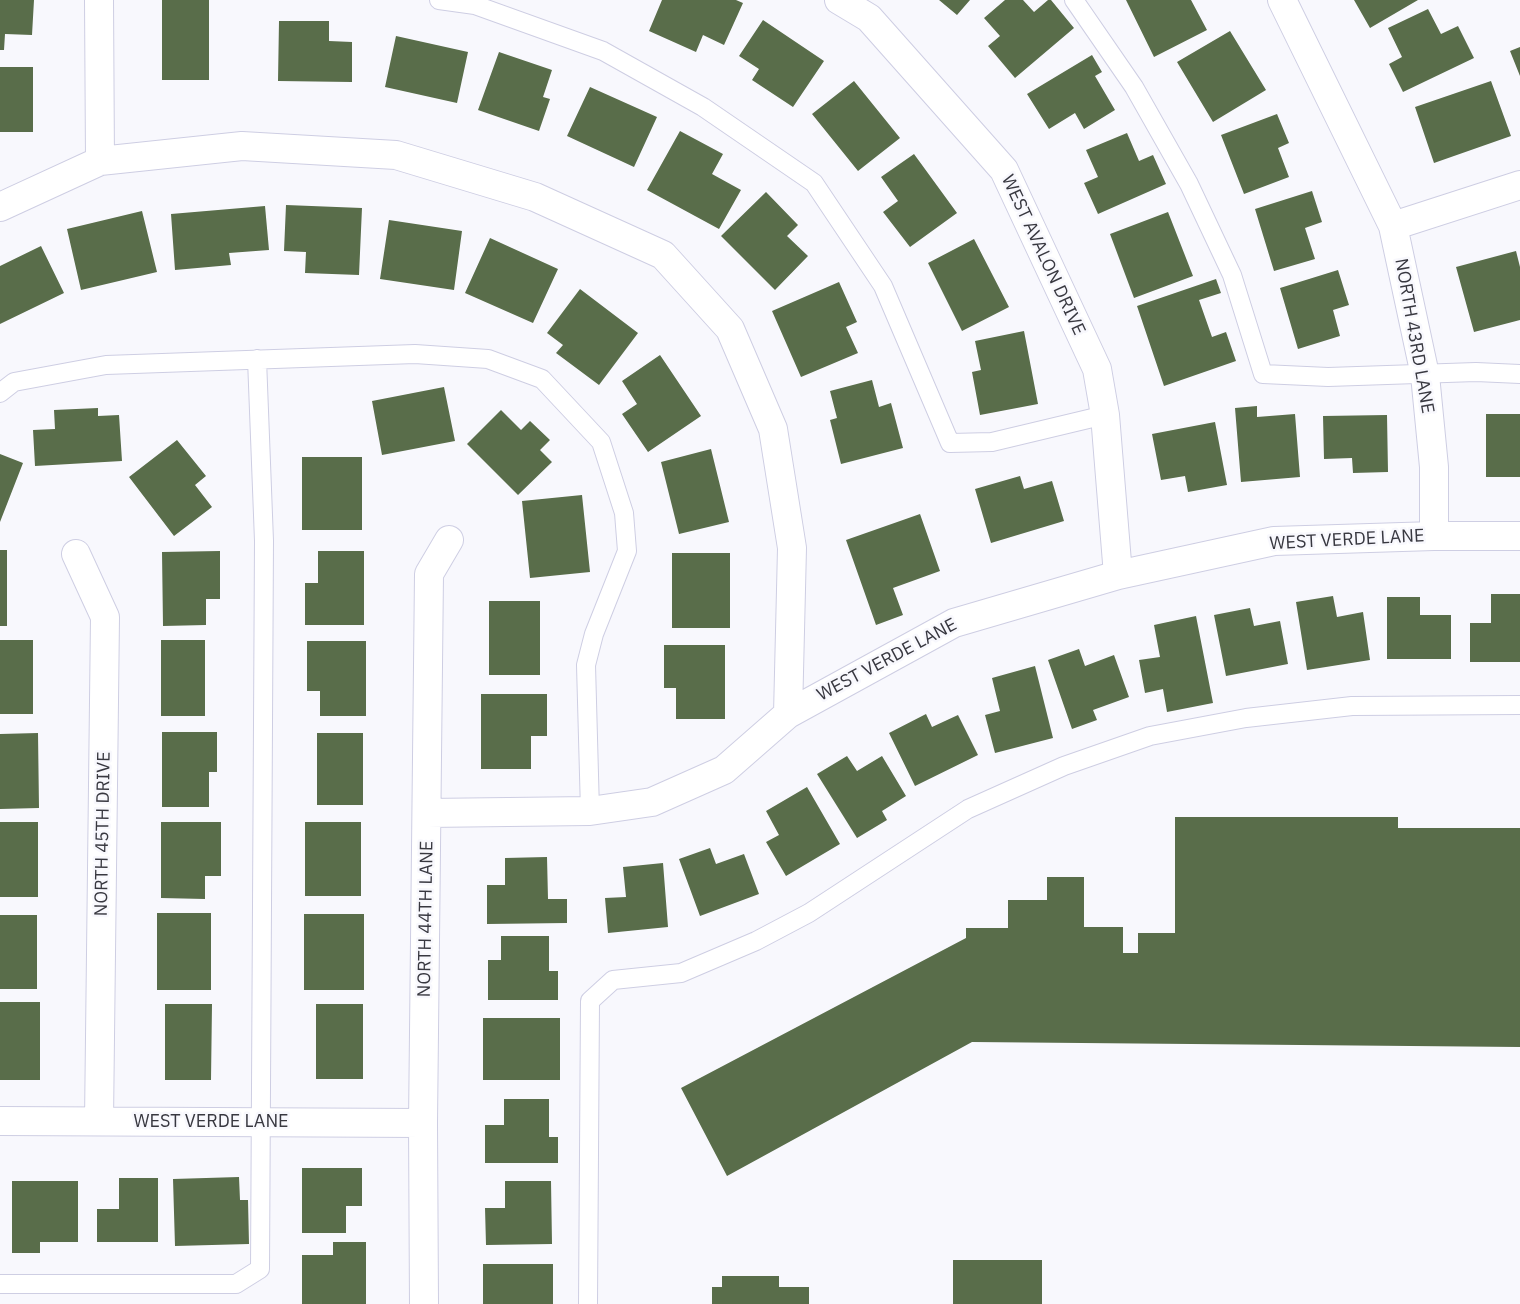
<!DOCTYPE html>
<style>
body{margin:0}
canvas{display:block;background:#f8f8fd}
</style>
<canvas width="1520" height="1304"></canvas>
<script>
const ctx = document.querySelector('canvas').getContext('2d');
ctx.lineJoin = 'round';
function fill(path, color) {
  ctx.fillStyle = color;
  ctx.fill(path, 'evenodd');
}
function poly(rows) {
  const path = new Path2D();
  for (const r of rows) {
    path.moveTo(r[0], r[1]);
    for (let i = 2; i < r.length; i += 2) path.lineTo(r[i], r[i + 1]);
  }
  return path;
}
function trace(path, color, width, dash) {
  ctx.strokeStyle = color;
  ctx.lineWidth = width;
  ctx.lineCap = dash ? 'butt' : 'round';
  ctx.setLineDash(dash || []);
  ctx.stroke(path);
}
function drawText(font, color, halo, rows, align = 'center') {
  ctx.font = font + ' "IBM Plex Sans",sans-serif';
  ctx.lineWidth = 5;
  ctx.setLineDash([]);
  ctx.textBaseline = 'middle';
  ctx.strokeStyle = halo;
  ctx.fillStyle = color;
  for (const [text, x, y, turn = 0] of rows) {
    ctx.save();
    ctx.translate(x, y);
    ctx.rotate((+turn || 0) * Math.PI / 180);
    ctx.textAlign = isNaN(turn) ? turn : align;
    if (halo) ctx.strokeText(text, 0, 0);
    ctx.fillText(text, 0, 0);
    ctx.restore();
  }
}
fill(poly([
 [0,0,34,0,32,35,5,34,4,50,0,50],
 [162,0,209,0,209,80,162,80],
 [662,0,736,0,743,3,724,45,703,35,696,52,649,31],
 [939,0,970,0,957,15],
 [1005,0,1023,0,1034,12,1048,0,1051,0,1074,28,1015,78,988,46,1000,36,984,18],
 [1126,0,1191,0,1207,30,1154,57],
 [1354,0,1418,0,1370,28],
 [1428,9,1441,34,1458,26,1474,58,1403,92,1389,64,1402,57,1388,28],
 [763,20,824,61,793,107,752,80,759,69,739,56],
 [279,21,329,21,329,41,352,42,352,82,278,81],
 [1230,31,1266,90,1213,122,1177,62],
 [396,36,468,52,457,103,385,87],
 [1520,47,1520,76,1510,51],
 [499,52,552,70,543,97,550,99,539,131,478,110],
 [1092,55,1102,72,1095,76,1115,110,1084,129,1075,113,1049,129,1027,94],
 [0,67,33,67,33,132,0,132],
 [854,81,900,138,858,171,812,114],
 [1491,81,1511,136,1434,163,1415,107],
 [590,87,657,117,634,167,567,136],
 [1277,114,1289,143,1278,148,1289,177,1244,194,1221,135],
 [680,131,723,154,712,174,741,190,719,229,647,190],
 [1127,133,1139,161,1153,155,1166,184,1098,214,1084,183,1098,177,1086,150],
 [914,154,957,213,910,247,883,212,898,201,881,177],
 [1312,191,1322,222,1305,228,1315,259,1274,271,1255,209],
 [766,192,798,225,787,236,808,256,775,290,721,236],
 [286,205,362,208,359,275,305,273,306,252,284,251],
 [265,206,269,250,229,253,231,265,175,270,171,214],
 [142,211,157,272,81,290,67,229],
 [1168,212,1193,276,1134,298,1110,234],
 [389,220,462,231,454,290,380,279],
 [490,238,558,269,533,323,465,293],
 [974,239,1009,307,962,331,928,263],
 [41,246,64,293,0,324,0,266],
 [1516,251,1520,267,1520,320,1474,332,1456,267],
 [1338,270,1349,305,1333,310,1340,336,1298,349,1280,288],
 [1216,279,1221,293,1199,300,1212,337,1226,332,1236,361,1164,386,1137,306],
 [839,282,857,322,846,327,858,353,801,377,772,311],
 [580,289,638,333,599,385,556,353,563,345,547,333],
 [1024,331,1038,404,980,415,972,372,981,370,975,341],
 [660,355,701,416,648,452,622,414,637,404,622,381],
 [872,380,879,407,891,403,903,448,841,464,830,420,837,418,830,391],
 [444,387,455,441,382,455,372,401],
 [1257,406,1257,417,1295,414,1300,477,1241,482,1235,408],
 [98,408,98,416,119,415,122,461,35,466,33,430,55,429,54,410],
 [501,410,521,430,530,421,550,440,540,450,552,462,518,495,467,444],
 [1486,414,1520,414,1520,477,1486,477],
 [1387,415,1388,472,1353,473,1352,458,1324,459,1323,416],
 [1215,422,1227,485,1188,492,1185,476,1161,480,1152,434],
 [177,440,206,476,195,485,212,507,174,536,129,477],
 [711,449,729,522,679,534,661,462],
 [0,454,23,463,0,522],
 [302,457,362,457,362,530,302,530],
 [1020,476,1024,489,1052,481,1064,521,991,543,975,489],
 [582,495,590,572,530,578,522,501],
 [920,514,940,571,893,588,903,615,876,625,846,540],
 [0,550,7,550,7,626,0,626],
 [220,551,220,599,206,599,206,625,163,626,162,552],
 [318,551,364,551,364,625,305,625,305,583,318,583],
 [672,553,730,553,730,628,672,628],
 [1491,594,1520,594,1520,662,1470,662,1470,623,1491,623],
 [1333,596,1337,617,1363,612,1370,660,1307,670,1296,602],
 [1387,597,1420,597,1420,615,1451,615,1451,659,1387,659],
 [489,601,540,601,540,675,489,675],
 [1250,608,1254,626,1280,621,1288,664,1226,676,1214,615],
 [1196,616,1213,703,1167,712,1163,689,1145,693,1139,660,1160,657,1154,625],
 [0,640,33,640,33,714,0,714],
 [161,640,205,640,205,716,161,716],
 [307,641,366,641,366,716,320,716,320,691,307,691],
 [664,645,725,645,725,719,676,719,676,688,664,688],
 [1079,649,1085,666,1114,655,1129,697,1093,710,1097,720,1072,729,1048,660],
 [1035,666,1053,738,995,753,985,715,1000,711,992,678],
 [481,694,547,694,547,736,531,736,531,769,481,769],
 [926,714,932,727,958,715,978,755,915,786,889,733],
 [162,732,217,732,217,772,209,772,209,807,162,807],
 [38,733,39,808,0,809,0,734],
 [317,733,363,733,363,805,317,805],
 [847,756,857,771,882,756,906,796,882,811,887,820,857,838,817,774],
 [807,787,840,844,786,876,766,842,779,835,766,811],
 [1175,817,1398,817,1398,828,1520,828,1520,1047,972,1042,727,1176,681,1088,966,938,966,928,1008,928,1008,900,1047,900,1047,877,1084,877,1084,927,1123,927,1123,953,1138,953,1138,933,1175,933],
 [0,822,38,822,38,897,0,897],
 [161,822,221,822,221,876,205,876,205,899,161,898],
 [305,822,361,822,361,896,305,896],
 [710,848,716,864,744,854,759,894,700,916,679,859],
 [547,857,548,899,567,899,567,923,487,924,487,885,505,885,505,858],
 [663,863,668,927,608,933,605,898,626,897,623,867],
 [157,913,211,913,211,990,157,990],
 [304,914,364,914,364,990,304,990],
 [0,915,37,915,37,989,0,989],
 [501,936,549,936,549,971,558,971,558,1000,488,1000,488,960,501,960],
 [0,1002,40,1002,40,1080,0,1080],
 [165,1004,212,1004,211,1080,165,1080],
 [316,1004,363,1004,363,1079,316,1079],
 [483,1018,560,1018,560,1080,483,1080],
 [504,1099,549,1099,549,1137,558,1137,558,1163,485,1163,485,1125,504,1125],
 [302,1168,362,1168,362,1206,346,1206,346,1233,302,1233],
 [239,1177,240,1200,248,1200,249,1244,175,1246,173,1179],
 [119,1178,158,1178,158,1242,97,1242,97,1209,119,1209],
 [12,1181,78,1181,78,1242,40,1242,40,1253,12,1253],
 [505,1181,551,1181,552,1244,486,1245,485,1208,505,1208],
 [333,1242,366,1242,366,1304,302,1304,302,1255,333,1255],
 [953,1260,1042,1260,1042,1304,953,1304],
 [483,1264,553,1264,553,1304,483,1304],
 [722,1276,779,1276,779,1287,809,1287,809,1304,712,1304,712,1287,722,1287]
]), '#596d4a');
const service = poly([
 [439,0,475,5,603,51,703,107,814,183,883,286,950,443,992,442,1105,415],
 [1074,0,1134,87,1189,184,1232,275,1263,374,1328,377,1476,372,1520,374],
 [0,393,14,382,106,365,415,354,488,359,542,379,601,442,624,513,627,551,594,634,586,665,590,811],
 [0,1284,236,1284,260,1269,264,541,257,359],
 [588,1304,590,1001,613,980,681,973,756,941,809,913,968,809,1064,766,1150,736,1246,718,1352,706,1520,705]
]);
const minor = poly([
 [99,0,100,161],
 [839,0,869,18,1004,170,1097,369,1105,415,1118,575],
 [1282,0,1393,226,1425,375,1434,467,1434,536],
 [0,207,100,161,242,146,396,155,535,197,663,255,730,329,773,429,792,548,788,714],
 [1393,226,1520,185],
 [76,554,105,617,99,1121],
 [427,813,590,811,652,802,724,770,788,714,954,623,1118,575,1274,541,1434,536,1520,536],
 [0,1121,423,1123],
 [424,1304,423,1123,429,574,449,540]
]);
trace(service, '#cecee3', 20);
trace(minor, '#cecee3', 30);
trace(service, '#fff', 18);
trace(minor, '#fff', 28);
drawText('18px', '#383840', '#f8f8fd', [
 ["WEST AVALON DRIVE",1043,255,65],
 ["NORTH 43RD LANE",1414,336,80],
 ["WEST VERDE LANE",1347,540,-3],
 ["WEST VERDE LANE",887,660,-28],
 ["NORTH 45TH DRIVE",103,834,-89],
 ["NORTH 44TH LANE",426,919,-89],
 ["WEST VERDE LANE",211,1122]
]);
</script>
